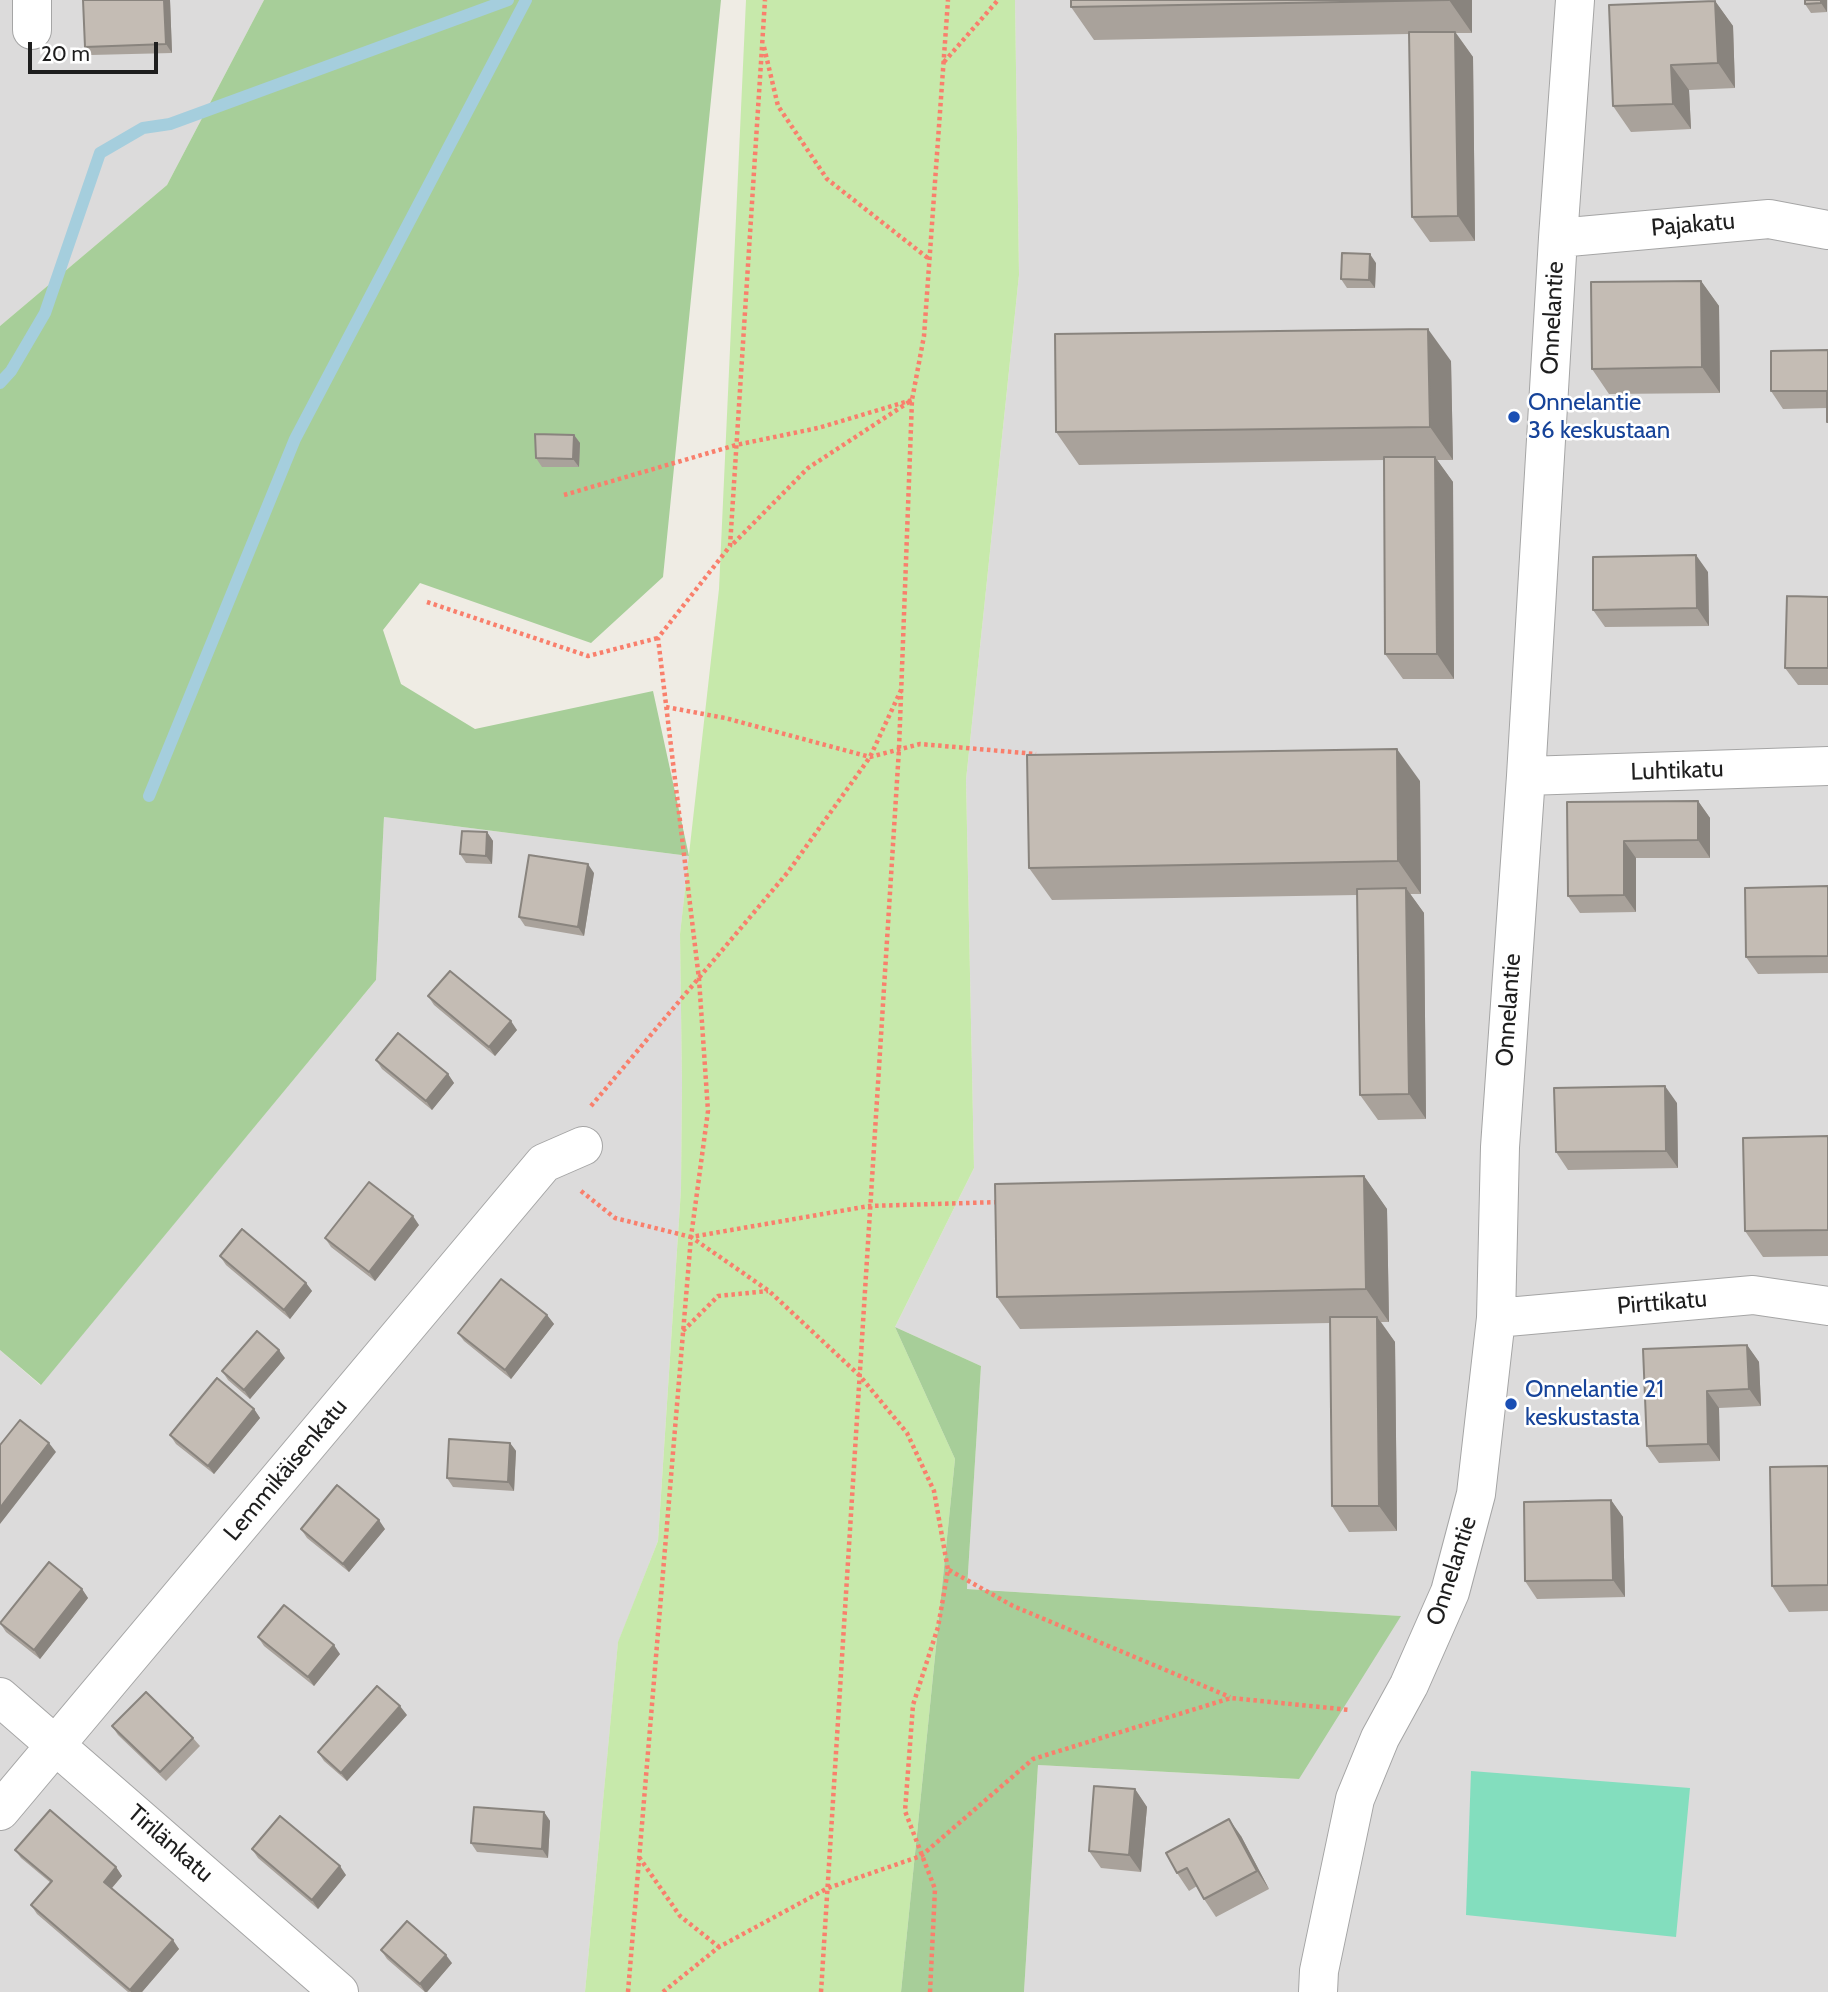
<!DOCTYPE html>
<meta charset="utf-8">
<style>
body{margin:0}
#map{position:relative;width:1828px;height:1992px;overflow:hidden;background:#efece4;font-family:Cabin,sans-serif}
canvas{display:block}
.scale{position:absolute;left:28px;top:42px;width:130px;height:32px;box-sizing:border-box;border:4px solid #1e1e1e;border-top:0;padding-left:9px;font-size:21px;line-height:24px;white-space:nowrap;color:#1e1e1e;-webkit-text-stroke:5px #fff;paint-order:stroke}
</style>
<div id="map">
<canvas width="1828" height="1992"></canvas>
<div class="scale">20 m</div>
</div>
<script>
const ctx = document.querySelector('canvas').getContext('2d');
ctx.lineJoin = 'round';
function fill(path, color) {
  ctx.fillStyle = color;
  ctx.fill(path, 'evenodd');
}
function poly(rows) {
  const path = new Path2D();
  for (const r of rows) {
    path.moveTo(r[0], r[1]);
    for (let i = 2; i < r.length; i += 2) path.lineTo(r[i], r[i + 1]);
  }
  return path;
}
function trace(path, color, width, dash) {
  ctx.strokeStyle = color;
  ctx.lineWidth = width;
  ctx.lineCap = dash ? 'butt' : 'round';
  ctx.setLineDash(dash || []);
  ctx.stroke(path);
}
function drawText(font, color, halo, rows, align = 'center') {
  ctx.font = font + ' Cabin,sans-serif';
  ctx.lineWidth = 5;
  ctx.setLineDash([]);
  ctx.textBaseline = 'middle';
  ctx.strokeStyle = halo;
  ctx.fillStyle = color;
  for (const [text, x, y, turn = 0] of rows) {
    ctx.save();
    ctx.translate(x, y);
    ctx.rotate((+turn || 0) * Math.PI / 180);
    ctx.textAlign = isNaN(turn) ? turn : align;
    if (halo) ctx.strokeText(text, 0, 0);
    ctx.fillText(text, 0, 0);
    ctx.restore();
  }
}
fill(poly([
 [0,0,264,0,167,185,0,326],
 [1015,0,1828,0,1828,1992,1024,1992,1038,1765,1298,1779,1400,1616,967,1589,981,1366,895,1327,974,1168,966,780,1019,275],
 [384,817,689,856,680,934,682,1084,681,1189,658,1541,618,1643,585,1992,0,1992,0,1350,40,1385,376,980]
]), '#dcdbdb');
fill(poly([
 [746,0,1015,0,1019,275,966,780,974,1168,895,1327,955,1459,901,1992,585,1992,618,1642,658,1541,681,1189,682,1084,680,934,719,589]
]), '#c7e9ab');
fill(poly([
 [264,0,721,0,663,577,591,643,420,583,383,630,401,684,475,729,653,691,689,856,384,817,376,980,41,1385,0,1350,0,326,167,185],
 [895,1327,981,1366,967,1589,1401,1616,1299,1779,1038,1765,1024,1992,901,1992,955,1459]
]), '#a7ce99');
fill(poly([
 [1471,1771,1690,1788,1676,1937,1466,1915]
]), '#83debe');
trace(poly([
 [0,383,11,371,45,313,100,153,143,128,170,124,508,0],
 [149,796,295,439,526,0]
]), '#a5cedd', 12);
const minor = poly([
 [32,0,32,30],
 [1558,238,1769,219,1828,230],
 [1526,776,1828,766],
 [1496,1318,1753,1295,1828,1306],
 [0,1697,339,1992],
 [0,1811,544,1163,583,1146],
 [1318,1992,1319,1971,1355,1799,1380,1738,1409,1685,1450,1592,1476,1494,1496,1318,1500,1147,1526,776,1558,238,1575,0]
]);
trace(minor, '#a5a5a5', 40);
trace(poly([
 [764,47,778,106,827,179,929,259],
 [944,62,998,0],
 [564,495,736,445,818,428,912,400,808,468,731,546],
 [427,602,588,656,658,638],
 [666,707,725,718,870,757,920,744,1036,754],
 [591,1106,788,872,870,757,902,688],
 [581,1191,615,1218,691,1237],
 [683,1331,718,1296,768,1291],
 [949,1570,1013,1606,1230,1697],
 [639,1857,680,1916,719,1947],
 [628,1992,691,1237,708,1111,699,979,658,638,730,546,765,0],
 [663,1992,719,1947,828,1888,921,1856,1033,1759,1231,1698,1350,1710],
 [821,1992,899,749,912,400,924,336,948,0],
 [930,1992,935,1889,905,1811,913,1705,938,1627,948,1570,934,1491,907,1433,860,1376,769,1291,691,1237,869,1206,1000,1202]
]), '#f97f6c', 4.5, [3.5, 3.5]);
trace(minor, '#fff', 38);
fill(poly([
 [83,0,170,0,172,53,91,55,85,47],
 [1071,0,1472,0,1472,33,1456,33,1473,57,1475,241,1430,242,1412,217,1409,34,1094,40,1071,7],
 [1805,0,1827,0,1827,12,1811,13,1805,4],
 [1715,1,1733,26,1735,88,1689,90,1691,129,1631,132,1613,106],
 [1376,263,1375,288,1347,288,1341,279],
 [1701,281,1719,306,1720,393,1609,394,1592,369],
 [1828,350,1828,424,1827,408,1783,409,1771,391],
 [1451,361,1453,460,1437,460,1453,482,1454,679,1403,679,1385,654,1384,460,1079,465,1056,432],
 [574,435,580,443,579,467,542,467,536,458],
 [1708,572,1709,626,1605,627,1593,610],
 [1828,597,1828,685,1798,685,1785,668],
 [1420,781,1421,894,1410,894,1424,913,1426,1119,1378,1120,1360,1095,1357,895,1052,900,1029,868],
 [1698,801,1710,818,1710,858,1636,858,1636,912,1580,913,1568,896,1567,802],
 [487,832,493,841,492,864,466,863,460,854],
 [594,873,584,936,525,926,519,917],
 [1828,886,1828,973,1758,974,1746,957],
 [428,996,517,1030,495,1056,434,1005],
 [376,1060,448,1074,454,1083,432,1110,382,1069],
 [1677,1103,1678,1168,1568,1170,1556,1152],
 [1828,1136,1828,1256,1763,1257,1745,1231],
 [1364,1176,1387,1209,1389,1322,1381,1322,1395,1342,1397,1531,1349,1532,1332,1506,1330,1323,1020,1329,997,1297],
 [419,1225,375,1281,331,1247,325,1238],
 [220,1256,306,1283,312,1291,290,1319,226,1265],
 [547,1315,554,1324,511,1379,464,1341,458,1333],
 [1747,1345,1759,1362,1761,1406,1719,1408,1720,1461,1659,1463,1647,1446],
 [285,1358,250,1399,228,1380,222,1371],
 [254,1409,260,1418,214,1474,176,1444,170,1435],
 [510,1443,516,1451,514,1491,453,1487,447,1478],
 [1828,1466,1828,1611,1789,1612,1772,1586],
 [1611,1500,1623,1517,1625,1597,1537,1599,1525,1581],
 [301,1529,385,1529,349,1572,307,1538],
 [82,1589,88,1598,40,1659,6,1632,0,1623],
 [258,1637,340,1654,314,1686,264,1646],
 [407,1715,347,1781,324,1761,318,1752],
 [112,1726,193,1738,200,1746,166,1781,118,1735],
 [1135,1789,1147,1807,1141,1872,1101,1868,1089,1851],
 [544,1812,550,1821,548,1858,477,1852,471,1843],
 [1241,1836,1269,1889,1216,1917,1204,1899,1197,1886,1189,1891,1177,1873],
 [252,1849,346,1875,318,1909,258,1858],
 [15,1850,116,1867,122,1876,112,1888,179,1949,142,1992,128,1992,37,1914,31,1905,51,1883,21,1858],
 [381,1950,452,1963,427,1992,425,1992,387,1959]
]), '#a9a29b');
fill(poly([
 [164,0,170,0,172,53,166,44],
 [1449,0,1472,0,1472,33],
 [1821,0,1827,0,1827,12,1821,3],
 [1715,1,1733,26,1735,88,1718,63],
 [1455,32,1473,57,1475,241,1458,216],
 [1671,65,1689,90,1691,129,1673,104],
 [1370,254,1376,263,1375,288,1369,280],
 [1701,281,1719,306,1720,393,1702,367],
 [1428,329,1451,361,1453,460,1430,427],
 [574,435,580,443,579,467,573,459],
 [1435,457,1453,482,1454,679,1437,654],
 [1696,555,1708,572,1709,626,1697,608],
 [1397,749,1420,781,1421,894,1398,861],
 [1698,801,1710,818,1710,858,1698,840],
 [487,832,493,841,492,864,486,856],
 [1624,841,1636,858,1636,912,1624,895],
 [588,864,594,873,584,936,578,927],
 [1406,888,1424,913,1426,1119,1409,1094],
 [511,1021,517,1030,495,1056,489,1047],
 [448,1074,454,1083,432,1110,426,1101],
 [1665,1086,1677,1103,1678,1168,1666,1151],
 [1364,1176,1387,1209,1389,1322,1366,1289],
 [413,1216,419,1225,375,1281,369,1272],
 [306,1283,312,1291,290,1319,284,1310],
 [547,1315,554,1324,511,1379,505,1370],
 [1377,1317,1395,1342,1397,1531,1379,1506],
 [1747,1345,1759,1362,1761,1406,1749,1389],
 [279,1350,285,1358,250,1399,244,1390],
 [1707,1391,1719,1408,1720,1461,1708,1444],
 [254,1409,260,1418,214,1474,208,1466],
 [49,1443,56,1452,0,1524,0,1508],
 [510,1443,516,1451,514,1491,508,1482],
 [1611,1500,1623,1517,1625,1597,1613,1580],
 [379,1520,385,1529,349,1572,343,1564],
 [82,1589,88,1598,40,1659,34,1650],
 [334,1645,340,1654,314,1686,308,1677],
 [400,1706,407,1715,347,1781,341,1773],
 [1135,1789,1147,1807,1141,1872,1129,1855],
 [544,1812,550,1821,548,1858,542,1849],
 [1229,1819,1241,1836,1269,1889,1257,1871],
 [340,1866,346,1875,318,1909,312,1900],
 [116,1867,122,1876,110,1890,104,1882],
 [173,1940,179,1949,142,1992,131,1992,130,1990],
 [446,1955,452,1963,427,1992,425,1992,420,1984]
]), '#89847e');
const building = poly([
 [83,0,164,0,166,44,85,47,83,0],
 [1071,0,1449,0,1071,7,1071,0],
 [1805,0,1821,0,1821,3,1805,4,1805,0],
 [1715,1,1718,63,1671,65,1673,104,1613,106,1609,5,1715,1],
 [1409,32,1455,32,1458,216,1412,217,1409,32],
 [1342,253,1370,254,1369,280,1341,279,1342,253],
 [1701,281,1702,367,1592,369,1591,282,1701,281],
 [1428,329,1430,427,1056,432,1055,334,1428,329],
 [1828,350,1828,422,1827,422,1827,391,1771,391,1771,351,1828,350],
 [535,434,574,435,573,459,536,458,535,434],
 [1384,457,1435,457,1437,654,1385,654,1384,457],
 [1696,555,1697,608,1593,610,1593,557,1696,555],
 [1787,596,1828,597,1828,668,1785,668,1787,596],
 [1397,749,1398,861,1029,868,1027,755,1397,749],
 [1698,801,1698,840,1624,841,1624,895,1568,896,1567,802,1698,801],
 [462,831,487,832,486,856,460,854,462,831],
 [529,855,588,864,578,927,519,917,529,855],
 [1828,886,1828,956,1746,957,1745,888,1828,886],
 [1406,888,1409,1094,1360,1095,1357,889,1406,888],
 [450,971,511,1021,489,1047,428,996,450,971],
 [398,1033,448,1074,426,1101,376,1060,398,1033],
 [1665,1086,1666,1151,1556,1152,1554,1088,1665,1086],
 [1828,1136,1828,1230,1745,1231,1743,1138,1828,1136],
 [1364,1176,1366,1289,997,1297,995,1184,1364,1176],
 [369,1182,413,1216,369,1272,325,1238,369,1182],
 [242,1229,306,1283,284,1310,220,1256,242,1229],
 [501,1279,547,1315,505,1370,458,1333,501,1279],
 [1330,1317,1377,1317,1379,1506,1332,1506,1330,1317],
 [257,1331,279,1350,244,1390,222,1371,257,1331],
 [1747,1345,1749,1389,1707,1391,1708,1444,1647,1446,1643,1349,1747,1345],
 [217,1378,254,1409,208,1466,170,1435,217,1378],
 [20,1420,49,1443,0,1508,0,1445,20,1420],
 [449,1439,510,1443,508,1482,447,1478,449,1439],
 [1828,1466,1828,1585,1772,1586,1770,1467,1828,1466],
 [337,1485,379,1520,343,1564,301,1529,337,1485],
 [1611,1500,1613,1580,1525,1581,1524,1502,1611,1500],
 [49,1562,82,1589,34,1650,0,1623,49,1562],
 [284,1605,334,1645,308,1677,258,1637,284,1605],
 [377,1686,400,1706,341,1773,318,1752,377,1686],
 [146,1692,193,1738,160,1772,112,1726,146,1692],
 [1094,1786,1135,1789,1129,1855,1089,1851,1094,1786],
 [474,1807,544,1812,542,1849,471,1843,474,1807],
 [50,1810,116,1867,104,1882,173,1940,130,1990,31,1905,52,1881,15,1850,50,1810],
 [280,1816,340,1866,312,1900,252,1849,280,1816],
 [1229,1819,1257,1871,1204,1899,1187,1868,1177,1873,1166,1853,1229,1819],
 [407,1921,446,1955,420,1984,381,1950,407,1921]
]);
fill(building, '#c4bcb4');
trace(building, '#89847e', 2);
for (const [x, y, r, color] of [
 [1514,417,7,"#1a4fb4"],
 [1511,1404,7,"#1a4fb4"]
]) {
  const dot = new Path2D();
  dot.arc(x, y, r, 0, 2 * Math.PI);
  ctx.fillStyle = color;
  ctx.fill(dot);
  trace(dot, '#fff', 2.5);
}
drawText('24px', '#1e1e1e', '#fff', [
 ["Pajakatu",1693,225,-5],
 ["Onnelantie",1553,318,-87],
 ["Luhtikatu",1677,771,-2],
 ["Onnelantie",1509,1010,-86],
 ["Pirttikatu",1662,1303,-5],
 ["Lemmikäisenkatu",286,1470,-50],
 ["Onnelantie",1452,1571,-72],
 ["Tirilänkatu",170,1844,41]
]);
drawText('24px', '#164399', '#fff', [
 ["Onnelantie",1528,403],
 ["36 keskustaan",1528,431],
 ["Onnelantie 21",1525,1390],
 ["keskustasta",1525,1418]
], 'left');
</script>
